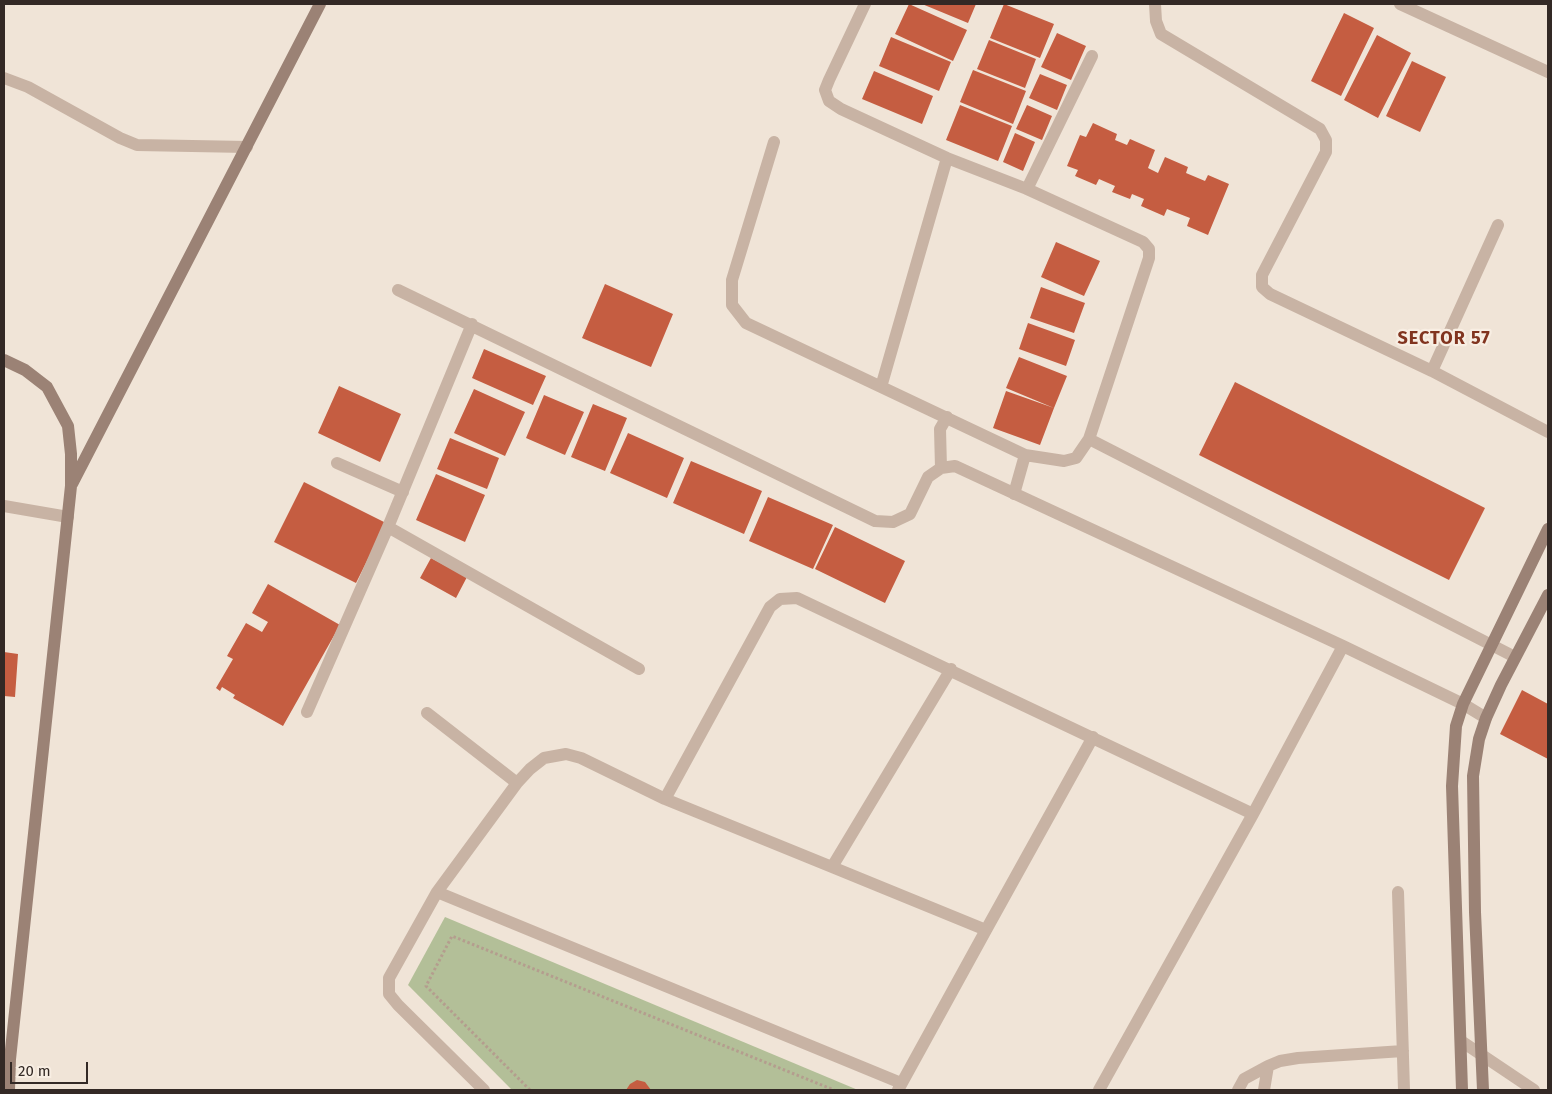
<!DOCTYPE html>
<style>
body{margin:0}
#map{position:relative;width:1552px;height:1094px;overflow:hidden;background:#f0e4d7;font-family:"Fira Sans",sans-serif}
canvas{display:block}
.frame{position:absolute;inset:0;border:5px solid #332925;pointer-events:none}
.scale{position:absolute;left:10px;top:1062px;width:78px;height:22px;box-sizing:border-box;border:2px solid #332925;border-top:0;padding-left:6px;font-size:15px;line-height:18px;white-space:nowrap;color:#332925;-webkit-text-stroke:4px #f8eee3;paint-order:stroke}
</style>
<div id="map">
<canvas width="1552" height="1094"></canvas>
<div class="frame"></div>
<div class="scale">20 m</div>
</div>
<script>
const ctx = document.querySelector('canvas').getContext('2d');
ctx.lineJoin = 'round';
function fill(path, color) {
  ctx.fillStyle = color;
  ctx.fill(path, 'evenodd');
}
function poly(rows) {
  const path = new Path2D();
  for (const r of rows) {
    path.moveTo(r[0], r[1]);
    for (let i = 2; i < r.length; i += 2) path.lineTo(r[i], r[i + 1]);
  }
  return path;
}
function trace(path, color, width, dash) {
  ctx.strokeStyle = color;
  ctx.lineWidth = width;
  ctx.lineCap = dash ? 'butt' : 'round';
  ctx.setLineDash(dash || []);
  ctx.stroke(path);
}
function drawText(font, color, halo, rows, align = 'center') {
  ctx.font = font + ' "Fira Sans",sans-serif';
  ctx.lineWidth = 4.5;
  ctx.setLineDash([]);
  ctx.textBaseline = 'middle';
  ctx.strokeStyle = halo;
  ctx.fillStyle = color;
  for (const [text, x, y, turn = 0] of rows) {
    ctx.save();
    ctx.translate(x, y);
    ctx.rotate((+turn || 0) * Math.PI / 180);
    ctx.textAlign = isNaN(turn) ? turn : align;
    if (halo) ctx.strokeText(text, 0, 0);
    ctx.fillText(text, 0, 0);
    ctx.restore();
  }
}
fill(poly([
 [445,917,858,1090,512,1090,408,985]
]), '#b3bf98');
fill(poly([
 [909,4,967,30,953,61,895,34],
 [922,4,976,4,968,23],
 [1004,4,1054,24,1040,58,990,38],
 [1344,13,1374,28,1341,96,1311,81],
 [1057,33,1086,46,1071,80,1041,67],
 [1377,35,1411,53,1378,118,1344,100],
 [891,37,951,62,939,91,879,66],
 [989,40,1036,59,1025,88,977,69],
 [1412,61,1446,77,1420,132,1386,116],
 [973,70,1026,91,1013,124,960,102],
 [874,71,933,96,922,124,862,99],
 [1040,74,1067,85,1057,110,1029,98],
 [960,105,1012,126,998,161,946,140],
 [1027,105,1052,116,1042,140,1016,129],
 [1093,123,1117,134,1115,140,1127,145,1130,139,1155,150,1148,168,1158,173,1165,157,1188,167,1186,173,1205,181,1208,175,1229,184,1208,235,1187,226,1190,218,1167,209,1164,216,1141,206,1144,199,1132,194,1130,199,1112,192,1115,186,1099,179,1096,185,1075,176,1078,170,1067,166,1080,135,1086,137],
 [1015,133,1035,142,1023,171,1003,162],
 [1056,242,1100,261,1084,296,1041,277],
 [605,284,673,314,651,367,582,338],
 [1041,287,1085,303,1074,333,1030,318],
 [1028,323,1075,340,1066,366,1019,349],
 [484,349,546,376,533,405,472,378],
 [1019,357,1067,376,1054,408,1006,388],
 [1235,382,1485,508,1449,580,1199,455],
 [339,386,401,414,380,462,318,433],
 [474,389,525,412,505,456,454,433],
 [1006,391,1054,408,1040,445,993,428],
 [544,395,584,412,565,455,526,438],
 [593,404,627,418,605,471,571,457],
 [628,433,684,458,667,498,610,473],
 [450,438,499,458,487,489,437,469],
 [691,461,762,491,744,534,673,503],
 [436,474,485,495,465,542,416,520],
 [304,482,386,523,356,583,274,542],
 [768,497,833,525,813,569,749,541],
 [835,527,905,561,885,603,815,569],
 [431,558,467,577,456,598,420,578],
 [268,584,340,625,283,726,233,698,235,695,222,687,220,691,216,688,233,659,227,656,246,623,262,632,268,622,252,613],
 [4,652,18,654,15,697,4,696],
 [1522,690,1548,704,1548,759,1500,734],
 [637,1080,645,1082,651,1090,626,1090,630,1084]
]), '#c55d41');
trace(poly([
 [530,1090,426,986,452,936,834,1090]
]), '#b49d8e', 3, [2.5, 2.5]);
trace(poly([
 [865,4,829,80,825,90,829,101,841,109,947,158,1027,189,1143,242,1149,249,1149,258,1089,439,1076,458,1064,461,1025,455],
 [1155,4,1156,21,1161,34,1320,129,1326,140,1326,152,1262,275,1262,287,1270,294,1432,371,1548,432],
 [1400,4,1548,72],
 [4,78,28,87,120,138,137,145,247,147],
 [774,142,732,280,732,305,746,323,1025,455,1014,494],
 [1027,189,1092,56],
 [398,290,875,521,893,522,910,514,928,477,941,468,955,466,1343,646,1463,704,1486,718],
 [1432,371,1498,225],
 [881,387,947,158],
 [1089,439,1515,657],
 [337,463,403,492],
 [941,468,940,429,947,417],
 [4,506,68,517],
 [388,527,639,669],
 [307,712,388,527,472,324],
 [427,713,517,783],
 [665,799,770,607,780,599,797,598,1253,814],
 [832,867,986,930,1093,737],
 [437,892,901,1083],
 [1398,892,1404,1090],
 [1461,1041,1534,1090],
 [484,1090,398,1005,389,994,389,978,437,892,517,783,530,769,544,758,566,754,581,758,665,799,832,867,951,669],
 [898,1090,986,930],
 [1099,1090,1253,814,1343,646],
 [1238,1090,1244,1079,1268,1066],
 [1264,1090,1268,1066,1280,1061,1298,1058,1403,1051]
]), '#c8b3a4', 12);
trace(poly([
 [4,360,25,370,47,387,68,426,71,454,71,486,10,1059,9,1090],
 [72,484,320,4],
 [1462,1090,1452,786,1456,726,1463,704,1548,529],
 [1483,1090,1475,912,1473,776,1479,739,1486,718,1501,685,1548,595]
]), '#9b8275', 12);
ctx.letterSpacing = '1px';
drawText('bold 18px', '#81341f', '#f8eee3', [
 ["SECTOR 57",1444,339]
]);
ctx.letterSpacing = '0px';
</script>
